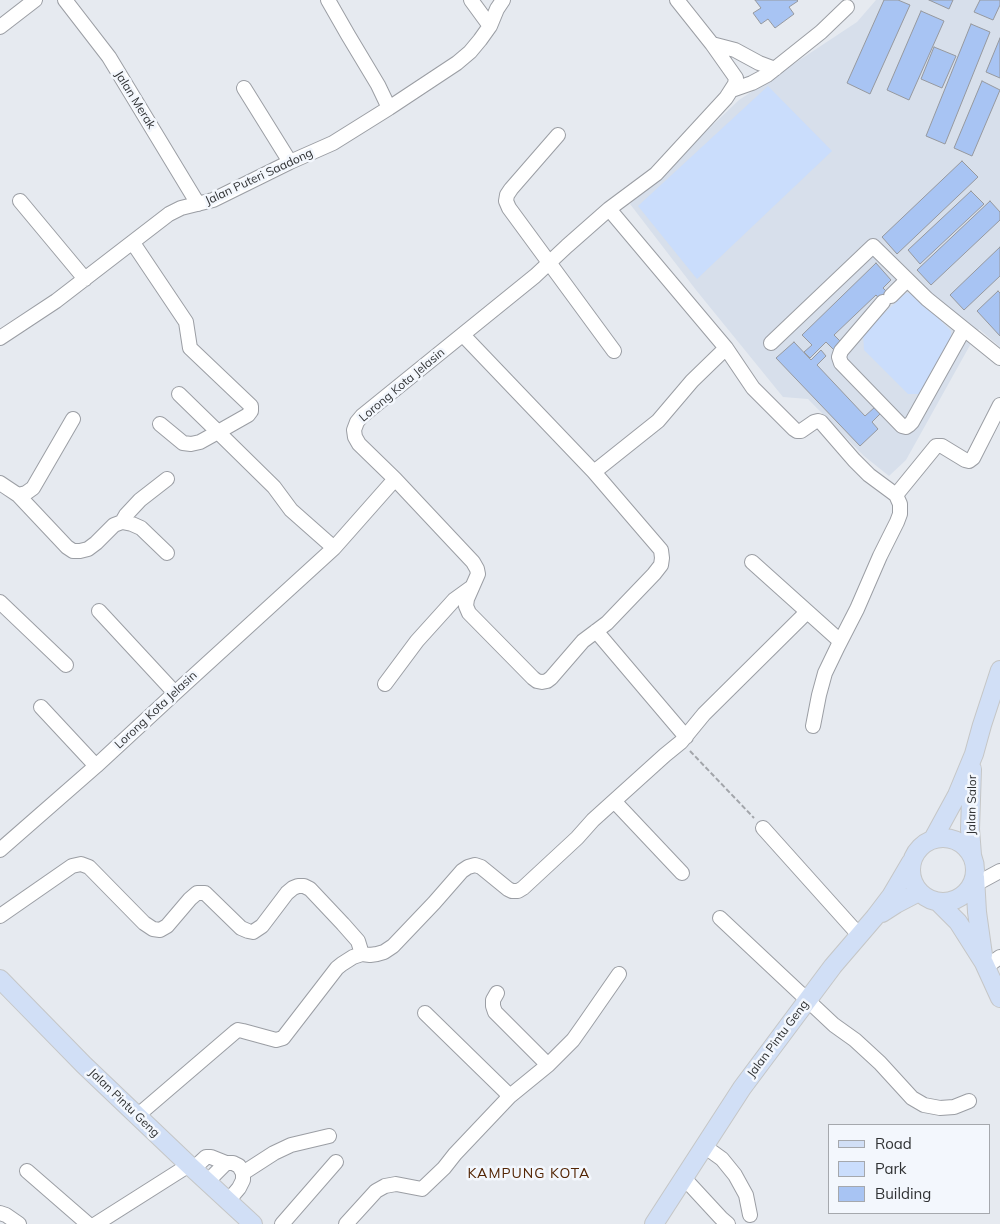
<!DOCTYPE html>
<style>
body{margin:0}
#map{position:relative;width:1000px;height:1224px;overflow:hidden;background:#e6eaf0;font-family:Mulish,sans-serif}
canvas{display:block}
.legend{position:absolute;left:828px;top:1124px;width:162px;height:90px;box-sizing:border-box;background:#f3f7fd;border:1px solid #a5a8ad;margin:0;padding:6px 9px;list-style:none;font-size:15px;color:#303234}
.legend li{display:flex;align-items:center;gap:10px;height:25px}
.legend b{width:25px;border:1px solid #a5a8ad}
</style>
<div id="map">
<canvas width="1000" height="1224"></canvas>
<ul class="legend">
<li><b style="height:6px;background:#d1dff6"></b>Road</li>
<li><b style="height:14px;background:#caddfc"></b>Park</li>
<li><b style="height:14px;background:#a8c4f3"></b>Building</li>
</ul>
</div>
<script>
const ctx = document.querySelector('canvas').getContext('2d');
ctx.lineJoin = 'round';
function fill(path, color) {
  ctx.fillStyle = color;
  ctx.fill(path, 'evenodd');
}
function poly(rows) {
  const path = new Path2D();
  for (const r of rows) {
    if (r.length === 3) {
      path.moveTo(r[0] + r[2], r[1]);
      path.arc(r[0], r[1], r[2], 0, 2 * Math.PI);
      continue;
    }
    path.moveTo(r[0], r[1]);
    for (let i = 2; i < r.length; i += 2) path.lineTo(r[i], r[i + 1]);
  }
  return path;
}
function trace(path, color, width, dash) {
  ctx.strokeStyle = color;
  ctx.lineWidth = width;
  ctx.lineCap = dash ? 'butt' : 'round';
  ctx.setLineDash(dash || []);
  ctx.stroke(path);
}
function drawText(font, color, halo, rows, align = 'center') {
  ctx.font = font + ' Mulish,sans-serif';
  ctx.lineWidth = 5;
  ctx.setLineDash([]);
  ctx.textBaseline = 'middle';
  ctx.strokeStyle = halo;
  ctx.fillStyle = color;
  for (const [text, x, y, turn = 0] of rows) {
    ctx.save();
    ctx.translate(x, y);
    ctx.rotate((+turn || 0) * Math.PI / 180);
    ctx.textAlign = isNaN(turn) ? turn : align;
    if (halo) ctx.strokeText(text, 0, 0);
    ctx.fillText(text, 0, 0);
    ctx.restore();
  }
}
fill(poly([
 [876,0,1000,0,1000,347,979,329,906,460,889,476,864,456,808,399,783,397,696,290,630,204,739,100,857,22]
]), '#d7dfeb');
fill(poly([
 [768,86,832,151,697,279,638,206],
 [906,293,914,294,951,331,951,343,921,394,908,394,864,350,863,333]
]), '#caddfc');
const building = poly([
 [755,0,797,0,798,1,789,7,794,14,775,28,768,19,761,24,753,13,761,8,755,0],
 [884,0,898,0,910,5,870,94,847,83,884,0],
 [929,0,953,0,949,9,929,0],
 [980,0,1000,0,1000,5,993,20,974,12,980,0],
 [921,11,944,21,909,100,887,90,921,11],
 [971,24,990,32,945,144,926,136,971,24],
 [1000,38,1000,78,986,72,1000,38],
 [934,47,956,56,942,88,921,79,934,47],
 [982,81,1000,90,972,156,954,148,982,81],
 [962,161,978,177,897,254,882,237,962,161],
 [971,191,984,204,920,264,908,250,971,191],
 [990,201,1000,212,1000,220,931,285,917,270,990,201],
 [1000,247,1000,276,964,310,950,295,1000,247],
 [876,263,891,280,883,288,893,298,885,305,876,295,834,335,843,344,835,351,826,342,810,358,804,352,812,345,802,335,876,263],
 [998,291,1000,293,1000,336,977,311,998,291],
 [794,342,811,360,821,350,826,356,817,365,865,416,875,407,881,413,872,422,878,429,860,446,776,358,794,342]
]);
fill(building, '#a8c4f3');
trace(building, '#96999f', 1);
const minor = poly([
 [65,0,109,57,198,204],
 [328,0,348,35,378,85,389,108],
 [471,0,490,26],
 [0,27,35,0],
 [712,44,735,50,759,63,775,69],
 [244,88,290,162],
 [732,90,752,83,767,75,821,32,847,7],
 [558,135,511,189,507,195,506,201,509,208,614,351],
 [20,201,85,279],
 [609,209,726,348,753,388,794,429,797,431,801,431,814,422,818,421,821,422,854,460,869,475,896,495,900,504,900,514,897,522,880,556,857,609,838,646,825,673,819,695,813,726],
 [133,243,186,322,190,348,251,406,251,411,248,415,218,432,274,487,291,510,334,548],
 [891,296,907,280],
 [883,302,841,351,839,357,841,363,902,426,906,427,909,425,912,422,964,329],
 [0,338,56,301,169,214,181,208,213,200,290,162,333,143,389,108,457,63,470,52,480,40,490,26,497,9,503,0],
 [771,343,873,246,927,299,1000,358],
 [160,424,183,443,191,444,200,442,218,432,179,394],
 [594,472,658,421,692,381,726,348],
 [395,479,473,562,477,569,478,574,467,599,466,606,469,613,533,678,537,681,542,682,547,681,551,678,583,641,607,623,654,574,661,565,662,558,661,550,594,472,463,335],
 [0,483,18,495,26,493,33,488,73,419],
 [18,495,67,547,73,551,80,551,88,549,96,543,114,525,122,522,132,524,141,528,167,553],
 [896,495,936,446,942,446,965,460,969,461,973,458,1000,405],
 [122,522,126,515,140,500,167,479],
 [752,562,840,641],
 [0,602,66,665],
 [99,611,175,693],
 [596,631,686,737],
 [385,684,417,641,454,600,472,587],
 [41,707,96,766],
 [614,801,682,873],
 [763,828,859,935],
 [0,850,96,766,175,693,334,548,395,479,359,444,355,437,354,430,357,422,362,416,535,276,567,246,609,209,656,174,726,98,735,84,736,78,712,44,677,0],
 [976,884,1000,871],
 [0,916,72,866,81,864,89,867,144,923,153,929,160,930,167,926,190,899,197,893,205,893,241,928,248,931,253,932,262,926,287,893,293,888,298,886,304,886,310,889,343,924,358,941,362,954],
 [720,918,834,1025,855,1040,880,1063,912,1098,924,1105,940,1108,954,1107,969,1101],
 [986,967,1000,957],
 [497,993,493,1000,493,1006,495,1012,548,1065],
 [425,1013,510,1096],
 [137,1116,235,1032,238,1030,243,1031,276,1040,283,1038,337,968,342,964,353,957,362,954,370,955,377,954,384,952,393,946,434,903,462,871,468,867,475,865,481,867,508,889,512,891,518,891,523,888,577,838,593,820,665,755,681,742,704,714,807,612],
 [704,1146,722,1159,735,1175,746,1195,750,1215],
 [193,1169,206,1157,211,1157,226,1163],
 [27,1171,88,1224],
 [243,1173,274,1153,291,1145,329,1136],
 [684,1178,721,1218,728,1224],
 [207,1182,226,1163,233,1163,239,1166,243,1173,243,1180,239,1188,228,1201],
 [0,1213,6,1215,19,1224],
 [96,1224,189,1165],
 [282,1224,336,1162],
 [346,1224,376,1191,385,1186,396,1184,422,1189,444,1168,455,1154,510,1096,548,1065,573,1040,585,1023,619,974]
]);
const major = poly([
 [943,870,32],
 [933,839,957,795,974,754,982,725,1000,670],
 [972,855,970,829,972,769],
 [975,877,977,912,983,955],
 [938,902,958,922,984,963,1000,998],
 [882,913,896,904,919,892],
 [0,979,84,1065,189,1165,253,1224],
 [654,1224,742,1088,833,966,875,917,891,896,911,862]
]);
trace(minor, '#9b9ea4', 16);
trace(major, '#c5c6c6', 20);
trace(poly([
 [690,751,754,818]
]), '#a2a5aa', 2, [5, 2.5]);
trace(minor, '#fff', 14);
trace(major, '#d1dff6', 18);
drawText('12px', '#303234', '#f3f7fd', [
 ["Jalan Merak",135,100,58],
 ["Jalan Puteri Saadong",259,177,-25],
 ["Lorong Kota Jelasin",402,385,-40],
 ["Lorong Kota Jelasin",156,710,-43],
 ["Jalan Salor",972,805,-89],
 ["Jalan Pintu Geng",778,1039,-53],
 ["Jalan Pintu Geng",124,1103,44]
]);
ctx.letterSpacing = '1px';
drawText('14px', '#532504', '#f3f7fd', [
 ["KAMPUNG KOTA",529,1174]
]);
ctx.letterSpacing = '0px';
</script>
